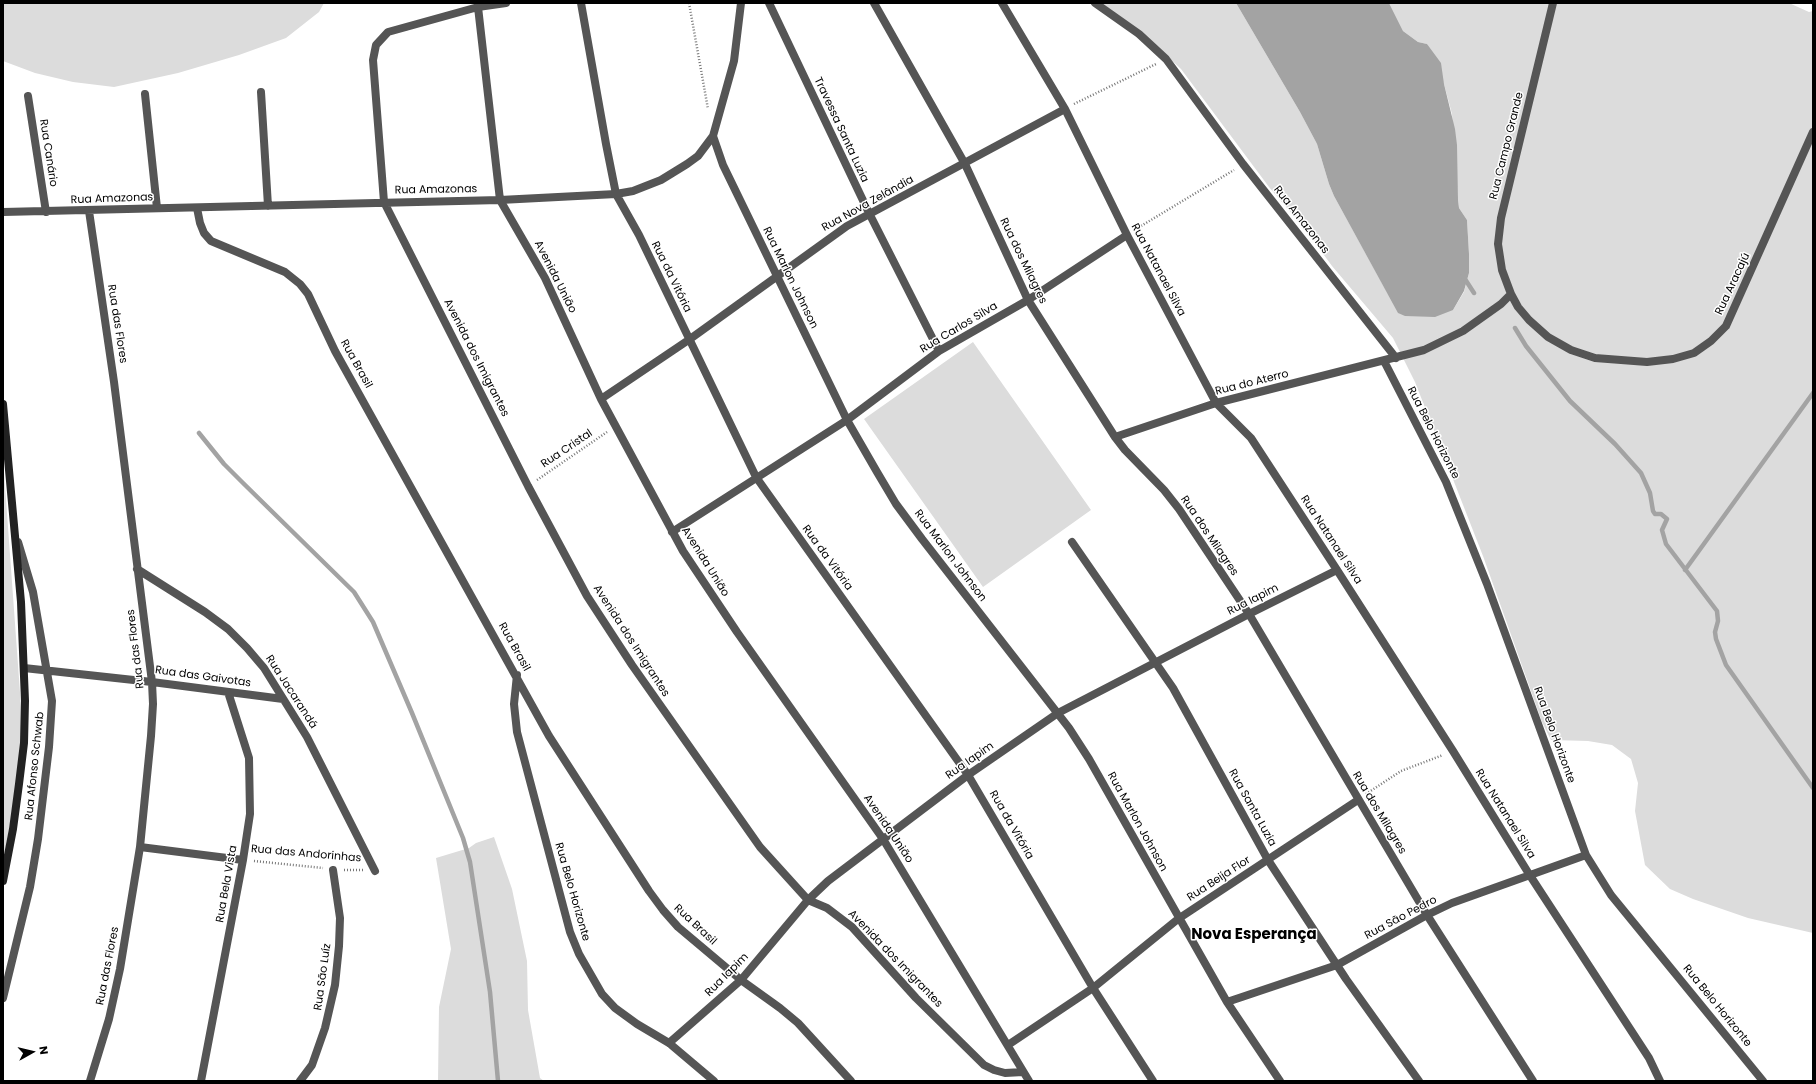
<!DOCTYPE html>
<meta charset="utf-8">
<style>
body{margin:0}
#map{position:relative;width:1816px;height:1084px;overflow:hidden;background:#fff;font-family:Poppins,sans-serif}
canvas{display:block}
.frame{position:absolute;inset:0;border:4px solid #000;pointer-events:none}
.north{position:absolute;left:12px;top:1032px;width:40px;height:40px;-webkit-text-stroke:3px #fff;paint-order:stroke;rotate:82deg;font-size:11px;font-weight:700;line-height:16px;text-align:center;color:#000}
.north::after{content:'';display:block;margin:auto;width:14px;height:18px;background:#000;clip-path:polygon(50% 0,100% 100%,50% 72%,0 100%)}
</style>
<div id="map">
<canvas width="1816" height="1084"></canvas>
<div class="frame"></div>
<div class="north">N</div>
</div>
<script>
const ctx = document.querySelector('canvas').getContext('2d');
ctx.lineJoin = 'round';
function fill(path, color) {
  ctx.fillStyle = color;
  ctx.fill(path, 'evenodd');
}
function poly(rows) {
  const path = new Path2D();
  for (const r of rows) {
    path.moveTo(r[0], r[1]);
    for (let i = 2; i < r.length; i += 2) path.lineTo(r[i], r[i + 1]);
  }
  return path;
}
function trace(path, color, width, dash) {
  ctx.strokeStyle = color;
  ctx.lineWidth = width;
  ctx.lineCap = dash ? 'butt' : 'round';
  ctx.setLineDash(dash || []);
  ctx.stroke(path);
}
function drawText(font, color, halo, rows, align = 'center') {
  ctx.font = font + ' Poppins,sans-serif';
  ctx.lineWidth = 3;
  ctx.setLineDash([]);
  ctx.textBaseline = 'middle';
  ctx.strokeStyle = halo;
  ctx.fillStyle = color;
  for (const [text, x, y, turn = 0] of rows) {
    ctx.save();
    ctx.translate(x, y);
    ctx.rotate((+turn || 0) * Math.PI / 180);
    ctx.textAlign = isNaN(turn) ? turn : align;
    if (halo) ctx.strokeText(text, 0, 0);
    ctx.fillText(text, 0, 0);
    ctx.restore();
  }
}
fill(poly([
 [3,3,324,3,319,12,286,38,239,55,178,73,114,87,73,82,35,73,3,61],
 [1099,3,1236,3,1300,112,1317,144,1329,184,1334,196,1388,294,1453,310,1464,292,1469,273,1469,254,1467,220,1459,208,1458,200,1452,114,1444,84,1427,44,1418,42,1403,31,1389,3,1789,3,1809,12,1813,11,1813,933,1748,918,1693,899,1670,889,1645,865,1635,811,1638,783,1631,759,1612,745,1588,741,1551,740,1542,722,1483,556,1415,382,1393,338,1332,266,1305,229,1269,187,1181,69,1151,41],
 [973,342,1091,510,983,587,864,419],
 [4,472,22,720,17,786,3,862],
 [494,837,512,889,527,961,528,1010,540,1078,544,1081,438,1081,439,1007,451,949,436,858,469,848,476,843]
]), '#dcdcdc');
fill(poly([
 [1236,3,1389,3,1403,31,1418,42,1427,44,1441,63,1444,84,1455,129,1457,145,1458,200,1459,208,1467,220,1469,254,1469,273,1464,291,1453,310,1435,317,1405,316,1398,313,1334,196,1329,184,1317,144,1300,112]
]), '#a3a3a3');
trace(poly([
 [1463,276,1474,293],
 [1515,328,1526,346,1570,401,1615,444,1641,473,1650,493,1653,511,1655,514,1661,514,1667,519,1662,530,1666,544,1717,611,1718,621,1715,632,1716,639,1726,665,1813,788],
 [199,433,224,464,243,483,354,592,373,622,412,713,463,838,470,862,490,992,498,1081],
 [1685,570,1813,393]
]), '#a3a3a3', 4.5);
trace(poly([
 [689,3,708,109],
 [1074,104,1156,64],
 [1136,229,1234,170],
 [537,480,607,432],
 [1366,794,1401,771,1443,755],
 [254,861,323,868],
 [344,870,363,870]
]), '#777', 2.5, [1, 2]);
trace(poly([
 [506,3,478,7,388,32,376,45,373,60,384,202,528,486,587,596,632,665,760,847,808,900,827,908,852,927,916,998,984,1065,994,1070,1005,1073,1023,1072],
 [581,3,606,144,616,194,639,235,756,477,968,775,1093,988,1153,1081],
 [769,3,869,213,939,351],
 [874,3,965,164,1028,300,1115,437,1125,450,1164,490,1179,509,1249,614,1427,915,1533,1081],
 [1002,3,1065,109,1127,235,1216,403,1251,438,1337,570,1453,751,1529,874,1649,1058,1660,1081],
 [1095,3,1139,34,1166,59,1243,164,1396,358],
 [1553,3,1501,218,1498,244,1502,270,1511,294,1518,307,1529,320,1548,337,1571,350,1595,358,1647,362,1673,359,1694,353,1711,341,1726,326,1813,132],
 [478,7,500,200,545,278,601,399,683,551,737,632,883,839,1029,1081],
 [261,92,268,206],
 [145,94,157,208],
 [28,96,46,212],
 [713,136,723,165,847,420,877,472,896,504,922,539,1069,728,1089,759,1227,1002,1280,1081],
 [197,208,200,223,204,233,211,241,285,272,300,284,308,294,335,351,549,736,649,891,663,910,678,927,741,980,780,1008,798,1023,851,1081],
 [89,211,114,382,152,682,153,704,151,736,140,847,120,969,109,1019,90,1081],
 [3,212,500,200,616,194,633,191,661,180,687,164,698,156,713,136,734,61,741,3],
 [1384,361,1446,482,1487,584,1586,855,1611,895,1763,1081],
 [601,399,690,339,847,226,1065,109],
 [1115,437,1216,403,1424,350,1463,331,1501,304,1511,294],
 [672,532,847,420,939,351,1028,300,1127,235],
 [1072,542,1173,688,1268,860,1346,979,1419,1081],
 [137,569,205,612,228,629,247,648,264,668,307,737,375,871],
 [24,668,152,682,283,699],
 [517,675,514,704,517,732,570,932,579,954,602,994,615,1008,637,1024,669,1043,714,1081],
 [140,847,243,860],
 [3,998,30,887,38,839,49,747,52,701,33,592,18,542],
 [1227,1002,1337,965,1427,915,1452,903,1586,855],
 [669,1043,741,980,808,900,828,881,968,775,1058,713,1249,614,1337,570],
 [1008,1045,1093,988,1178,919,1358,800],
 [201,1081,243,860,250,814,249,758,228,692],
 [300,1081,312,1065,325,1028,335,985,339,946,340,918,333,870]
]), '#555', 8);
trace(poly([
 [3,404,21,602,25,701,24,743,19,784,13,829,3,881]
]), '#222', 8);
drawText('11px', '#000', '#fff', [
 ["Travessa Santa Luzia",841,130,65],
 ["Rua Campo Grande",1507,146,-76],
 ["Rua Canário",48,153,81],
 ["Rua Amazonas",436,190,-1],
 ["Rua Amazonas",112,199,-2],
 ["Rua Nova Zelândia",868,204,-29],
 ["Rua Amazonas",1301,220,52],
 ["Rua dos Milagres",1023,261,64],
 ["Rua Natanael Silva",1158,270,62],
 ["Avenida União",555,277,63],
 ["Rua da Vitória",671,277,64],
 ["Rua Marlon Johnson",790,278,64],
 ["Rua Aracajú",1733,284,-65],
 ["Rua das Flores",117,324,81],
 ["Rua Carlos Silva",959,328,-31],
 ["Avenida dos Imigrantes",476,358,63],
 ["Rua Brasil",356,364,61],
 ["Rua do Aterro",1252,383,-14],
 ["Rua Belo Horizonte",1433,433,63],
 ["Rua Cristal",567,449,-34],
 ["Rua dos Milagres",1209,536,56],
 ["Rua Natanael Silva",1331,540,57],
 ["Rua Marlon Johnson",950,556,53],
 ["Rua da Vitória",827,558,54],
 ["Avenida União",705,562,58],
 ["Rua Iapim",1253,600,-27],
 ["Avenida dos Imigrantes",631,641,57],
 ["Rua Brasil",514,647,61],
 ["Rua das Flores",136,649,-97],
 ["Rua das Gaivotas",203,677,8],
 ["Rua Jacarandá",291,692,57],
 ["Rua Belo Horizonte",1554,735,70],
 ["Rua Iapim",970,761,-35],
 ["Rua Afonso Schwab",35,766,-84],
 ["Rua Santa Luzia",1252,808,61],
 ["Rua dos Milagres",1379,813,59],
 ["Rua Natanael Silva",1505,814,58],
 ["Rua Marlon Johnson",1137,822,61],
 ["Rua da Vitória",1011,825,60],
 ["Avenida União",888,829,56],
 ["Rua das Andorinhas",306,854,5],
 ["Rua Beija Flor",1219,879,-33],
 ["Rua Bela Vista",227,884,-80],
 ["Rua Belo Horizonte",572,892,74],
 ["Rua São Pedro",1401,918,-28],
 ["Rua Brasil",695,925,43],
 ["Avenida dos Imigrantes",895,959,46],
 ["Rua das Flores",108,966,-79],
 ["Rua Iapim",727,975,-45],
 ["Rua São Luíz",323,977,-82],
 ["Rua Belo Horizonte",1717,1006,51]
]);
drawText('bold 15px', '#000', '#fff', [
 ["Nova Esperança",1254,935]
]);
</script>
